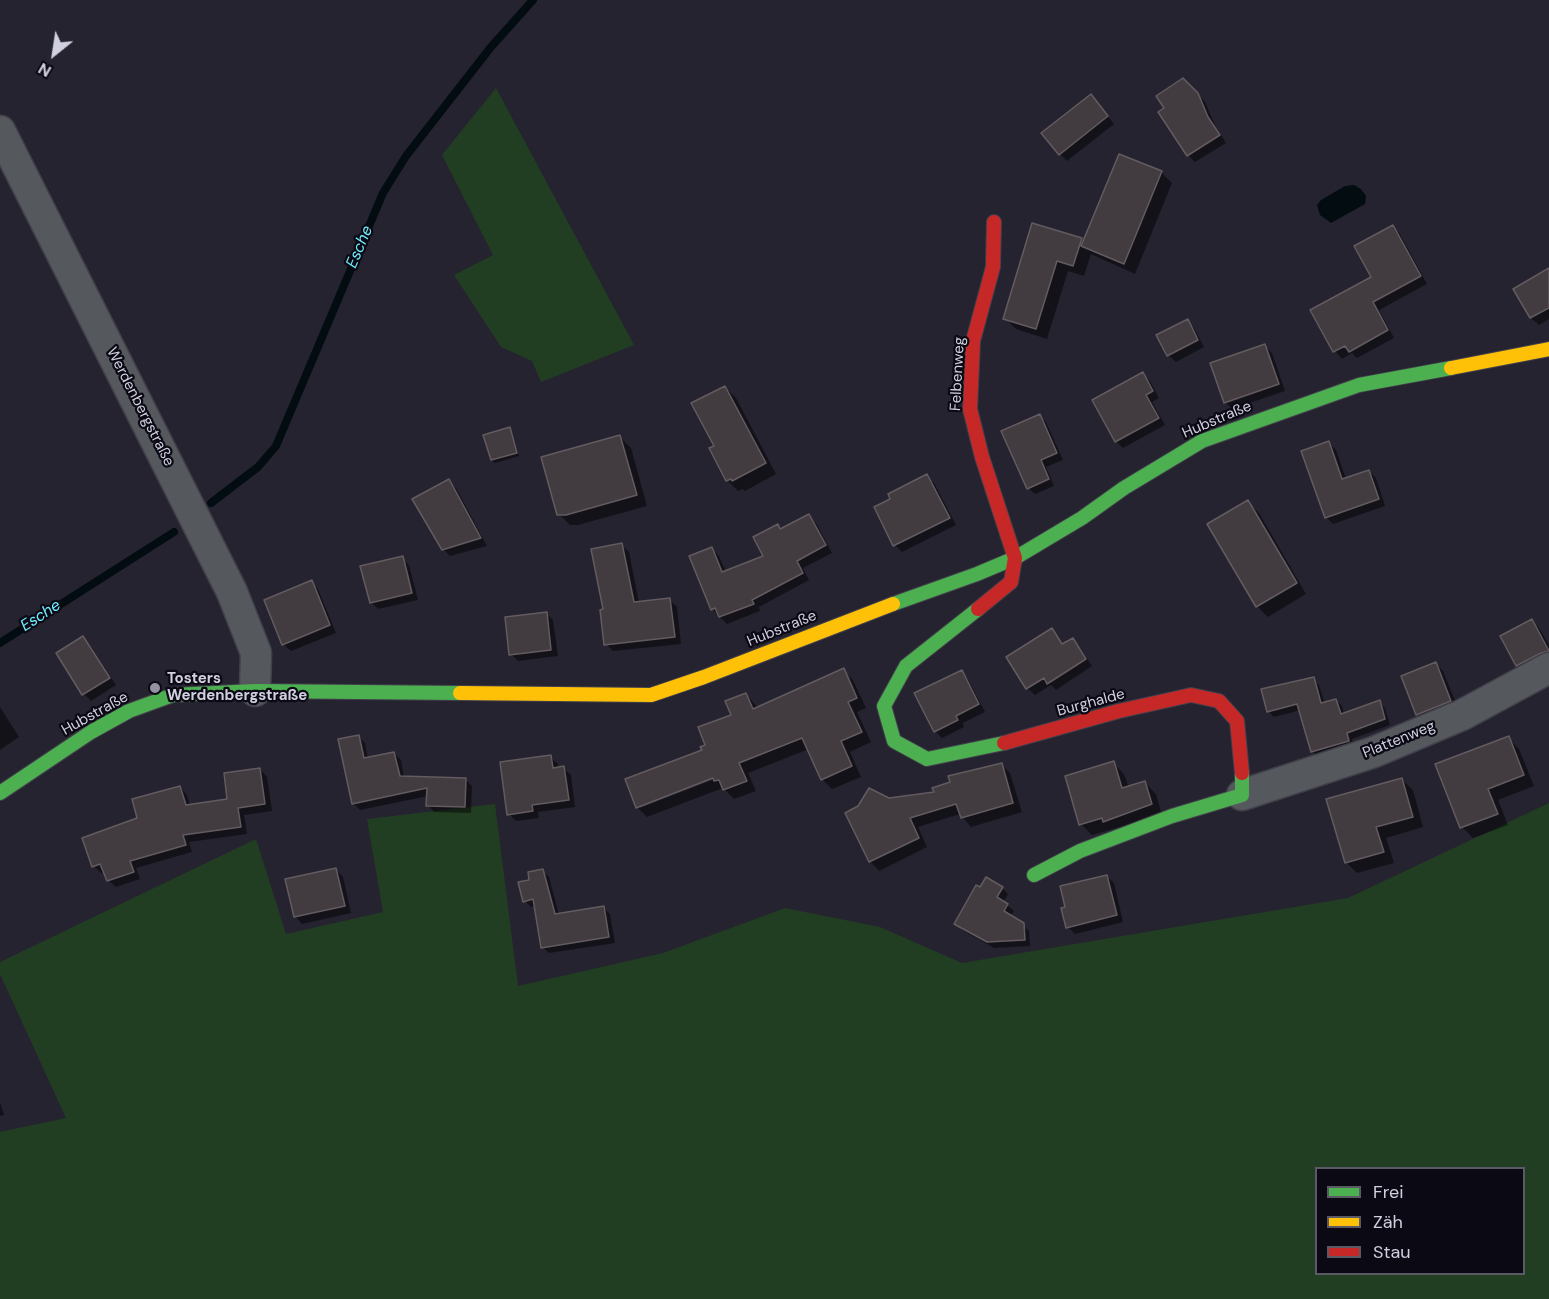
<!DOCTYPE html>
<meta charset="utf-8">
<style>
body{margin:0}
#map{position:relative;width:1549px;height:1299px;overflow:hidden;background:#252330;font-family:"DM Sans",sans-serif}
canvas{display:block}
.legend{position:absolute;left:1315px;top:1167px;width:210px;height:108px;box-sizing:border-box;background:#0b0a14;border:2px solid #5a5966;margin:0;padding:8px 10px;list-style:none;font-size:18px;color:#d1d0e0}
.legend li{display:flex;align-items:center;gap:12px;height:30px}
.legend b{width:30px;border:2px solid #5a5966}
.north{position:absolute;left:24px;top:24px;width:60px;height:60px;-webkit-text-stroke:4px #0b0a14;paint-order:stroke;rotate:210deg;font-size:16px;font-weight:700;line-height:24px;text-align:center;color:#d1d0e0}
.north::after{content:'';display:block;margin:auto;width:21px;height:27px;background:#d1d0e0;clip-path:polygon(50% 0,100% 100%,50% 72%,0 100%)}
</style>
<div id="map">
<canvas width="1549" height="1299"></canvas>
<ul class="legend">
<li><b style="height:8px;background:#4caf50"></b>Frei</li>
<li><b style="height:8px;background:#ffc107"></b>Zäh</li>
<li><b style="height:8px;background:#c62828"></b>Stau</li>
</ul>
<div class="north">N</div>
</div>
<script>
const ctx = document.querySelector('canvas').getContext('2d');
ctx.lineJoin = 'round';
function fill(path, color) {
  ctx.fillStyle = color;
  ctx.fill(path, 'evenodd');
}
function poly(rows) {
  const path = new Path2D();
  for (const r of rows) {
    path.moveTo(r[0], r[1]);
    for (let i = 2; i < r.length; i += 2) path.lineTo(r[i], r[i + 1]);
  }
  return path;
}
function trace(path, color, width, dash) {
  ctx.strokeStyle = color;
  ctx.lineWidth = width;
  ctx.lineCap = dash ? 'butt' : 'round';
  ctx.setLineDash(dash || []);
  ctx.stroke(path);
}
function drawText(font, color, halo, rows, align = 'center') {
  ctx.font = font + ' "DM Sans",sans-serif';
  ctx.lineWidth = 4.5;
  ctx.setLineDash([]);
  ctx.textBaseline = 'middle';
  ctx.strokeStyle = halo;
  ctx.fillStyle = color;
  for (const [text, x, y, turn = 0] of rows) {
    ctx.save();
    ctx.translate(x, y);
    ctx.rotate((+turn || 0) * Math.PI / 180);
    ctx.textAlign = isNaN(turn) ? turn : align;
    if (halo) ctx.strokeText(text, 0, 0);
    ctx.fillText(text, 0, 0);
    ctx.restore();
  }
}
fill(poly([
 [496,88,634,345,541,382,532,361,501,347,454,275,493,255,442,155],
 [1549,803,1549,1299,0,1299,0,1132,66,1118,0,974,0,962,256,839,286,934,383,912,367,819,495,804,518,986,663,953,785,908,880,927,962,963,1348,898],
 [1316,1168,1524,1168,1524,1274,1316,1274]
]), '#223e22');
fill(poly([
 [1354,185,1361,189,1366,196,1365,204,1331,223,1320,215,1317,205,1321,200,1345,186]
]), '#030c10');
fill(poly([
 [1197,94,1205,102,1215,125,1226,143,1195,162,1188,155],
 [1098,103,1114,124,1067,161,1060,154],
 [1161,172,1172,183,1135,274,1091,254,1084,276,1068,271,1047,339,1016,329,1005,318,1033,224,1081,239,1084,243],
 [1393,226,1400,234,1427,284,1379,310,1394,338,1357,358,1352,353,1342,359,1335,351,1312,311,1373,277],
 [1549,270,1549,319,1539,325,1531,318,1515,289],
 [1187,321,1194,328,1204,347,1176,362,1168,355],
 [1265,346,1272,353,1285,391,1232,409,1225,402],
 [1143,374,1150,381,1159,398,1152,402,1165,425,1123,448,1116,441],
 [725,387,736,398,776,474,745,491,743,489,738,491,727,480,716,446],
 [1040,416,1046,422,1063,460,1046,467,1054,486,1035,494,1028,488],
 [509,429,512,432,519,456,495,463,492,460],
 [620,437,631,448,647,506,578,525,570,525,559,514],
 [1329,443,1336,450,1346,479,1369,471,1376,478,1385,506,1333,524,1326,517],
 [927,476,934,483,956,525,902,552,895,545],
 [449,481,456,488,487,546,450,556,443,549],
 [1248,502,1259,513,1306,594,1268,617,1257,606],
 [809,516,816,523,832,553,803,568,809,580,759,607,760,611,727,624,712,609,712,549,719,556,726,572,765,557,777,526,782,530],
 [621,545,629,552,639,603,670,600,677,607,681,644,613,651,606,644,605,611],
 [402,558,409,565,418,600,378,609,371,602],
 [311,582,318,589,336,633,291,651,283,644],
 [546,613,553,620,558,656,518,661,511,654],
 [1532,620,1539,628,1549,645,1549,659,1524,672,1517,665],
 [1052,630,1064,645,1073,640,1080,647,1092,666,1056,690,1051,685,1035,695,1027,688],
 [83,638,90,645,116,685,91,701,84,694],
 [1436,664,1443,671,1458,708,1425,722,1418,715,1403,677],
 [843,670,853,680,866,708,857,712,871,742,850,752,861,777,832,789,822,779,809,749,748,773,756,791,734,799,723,788,647,817,637,807,704,751,732,716,746,694,758,708],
 [719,774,720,777,640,808,640,805],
 [961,672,968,679,985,712,963,723,964,727,942,738,935,731],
 [1313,679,1319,685,1325,704,1336,700,1342,706,1344,715,1379,702,1385,708,1390,725,1352,739,1354,747,1319,757,1313,752,1301,710,1274,717,1268,711],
 [0,707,19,737,0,750],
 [358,736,365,743,368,759,394,753,401,760,404,777,466,780,472,786,471,813,434,812,428,805,428,796,360,810,353,803],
 [1508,738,1519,749,1534,786,1498,800,1508,825,1473,838,1462,827],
 [550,757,558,764,558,769,563,768,571,775,575,807,538,812,539,818,516,821,509,814],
 [1113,763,1124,774,1129,788,1145,783,1156,794,1162,815,1092,835,1081,824],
 [1001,764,1010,773,1022,812,971,827,960,814,918,827,927,847,879,871,870,861,889,800,936,794],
 [260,769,267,777,272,811,244,815,247,834,189,842,192,852,136,868,140,879,116,887,108,880,105,872,101,873,94,866,139,819,180,787,187,795,190,806,229,800],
 [1401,779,1413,790,1423,827,1386,838,1394,863,1357,873,1346,862],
 [336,870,343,877,351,913,302,924,295,916],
 [542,871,549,877,559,915,604,908,610,914,615,943,549,953,542,947,535,906,531,907,525,901],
 [1107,876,1114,883,1123,922,1075,934,1068,927],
 [1002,888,1008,894,1003,902,1014,911,1010,917,1029,931,1030,946,994,948,962,930,956,923],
 [0,1102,4,1115,0,1116]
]), '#0007');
trace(poly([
 [211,503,258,467,276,446,383,193,406,156,491,47,533,0],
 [0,643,174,532]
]), '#030c10', 8);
const building = poly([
 [1183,78,1198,93,1208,117,1220,135,1187,156,1158,112,1164,108,1156,96,1183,78],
 [1091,94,1108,116,1059,155,1041,133,1091,94],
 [1119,154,1162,171,1124,264,1081,246,1119,154],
 [1032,223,1082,238,1073,266,1057,261,1036,329,1003,319,1032,223],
 [1393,225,1421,276,1373,302,1388,330,1349,352,1345,346,1333,352,1310,310,1371,277,1354,246,1393,225],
 [1549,268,1549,308,1530,318,1513,289,1549,268],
 [1188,319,1198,340,1167,356,1156,335,1188,319],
 [1265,344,1279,384,1224,403,1210,363,1265,344],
 [1143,372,1153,391,1146,395,1159,418,1115,442,1092,400,1143,372],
 [725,386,766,463,732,481,731,479,726,481,709,448,714,446,691,403,725,386],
 [1040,414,1057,453,1041,460,1049,479,1027,489,1001,431,1040,414],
 [510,427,517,453,491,460,483,435,510,427],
 [620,435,637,495,566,515,557,515,541,457,620,435],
 [1329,441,1342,479,1369,470,1379,499,1325,518,1301,451,1329,441],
 [927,474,950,518,893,546,874,507,890,499,888,494,927,474],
 [449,479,481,538,442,550,412,499,449,479],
 [1248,500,1297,583,1256,607,1207,524,1248,500],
 [809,514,826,545,797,561,803,573,752,600,754,604,719,617,715,608,711,610,689,556,712,547,722,572,763,556,753,537,778,524,780,529,809,514],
 [622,543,634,602,670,598,675,637,604,645,600,610,603,609,591,549,622,543],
 [403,556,412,593,370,603,360,566,403,556],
 [312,580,330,625,282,645,264,600,312,580],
 [547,612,551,650,509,655,505,617,547,612],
 [1532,619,1549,651,1541,653,1516,666,1500,636,1532,619],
 [1052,628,1062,644,1073,638,1086,659,1047,684,1044,678,1026,689,1006,657,1052,628],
 [83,636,110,678,82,695,56,653,83,636],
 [1436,662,1451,701,1416,715,1401,676,1436,662],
 [844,668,857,698,848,702,862,732,841,741,852,766,821,780,802,738,739,763,747,781,723,790,719,780,714,781,713,778,636,808,625,779,702,750,700,747,705,745,698,727,731,715,725,701,746,693,753,709,844,668],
 [962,670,979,704,956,716,958,720,934,732,914,693,962,670],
 [1314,677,1321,703,1336,699,1341,714,1380,700,1385,719,1347,733,1349,741,1311,752,1297,704,1267,712,1261,689,1314,677],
 [359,735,364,758,394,752,400,776,466,778,465,807,426,806,427,788,352,804,338,739,359,735],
 [1509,736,1524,775,1488,789,1498,814,1460,828,1435,764,1509,736],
 [551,755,553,768,564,766,569,800,532,805,533,811,507,815,500,762,551,755],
 [1114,761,1122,788,1145,781,1152,804,1103,822,1102,818,1079,825,1065,776,1114,761],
 [1002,763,1013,803,961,818,956,804,910,818,919,838,869,862,845,813,858,806,869,788,889,798,934,792,932,788,950,782,948,776,1002,763],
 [260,768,265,804,238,808,241,827,183,835,186,845,130,861,134,872,107,881,100,864,92,867,82,838,137,818,132,799,180,786,186,805,227,799,224,773,260,768],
 [1402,778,1413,817,1376,827,1384,852,1345,863,1326,799,1402,778],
 [336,868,345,906,294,917,285,879,336,868],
 [543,869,555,914,604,906,609,937,541,948,533,899,523,902,518,882,529,880,528,872,543,869],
 [1107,875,1117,915,1066,928,1061,908,1065,907,1060,886,1107,875],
 [986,877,1003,887,997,897,1008,904,1004,911,1024,923,1025,940,987,942,954,924,976,885,980,887,986,877]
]);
fill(building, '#423b40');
trace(building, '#635b5f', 1.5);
const street = poly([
 [0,131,232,592,256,653,255,691],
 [1242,795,1374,752,1462,715,1549,668]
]);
const fast = poly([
 [893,604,977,574,1015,558,1082,518,1124,488,1202,441,1359,385,1451,368],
 [978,609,906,666,884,706,894,741,927,759,1004,743],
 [0,793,91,732,129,711,173,695,255,691,460,693],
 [1034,875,1080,851,1172,816,1242,795,1242,773]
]);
const slow = poly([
 [1451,368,1549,349],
 [460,693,651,695,704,677,893,604]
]);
const jam = poly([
 [978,609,1011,582,1015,558,982,457,970,409,973,341,993,267,994,222],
 [1004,743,1119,711,1191,695,1219,701,1237,721,1242,773]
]);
trace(street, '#41404b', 33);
trace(fast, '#41404b', 16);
trace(slow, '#41404b', 16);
trace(jam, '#41404b', 16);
trace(street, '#55595e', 30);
trace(fast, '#4caf50', 14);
trace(slow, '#ffc107', 14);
trace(jam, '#c62828', 14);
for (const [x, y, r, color] of [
 [155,688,6,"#9593a2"]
]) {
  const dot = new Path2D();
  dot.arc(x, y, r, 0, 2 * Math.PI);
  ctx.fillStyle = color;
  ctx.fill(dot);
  trace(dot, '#0b0a14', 2);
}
drawText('15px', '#d1d0e0', '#0b0a14', [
 ["Felbenweg",958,374,-87],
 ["Werdenbergstraße",140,407,63],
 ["Hubstraße",1217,420,-23],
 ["Hubstraße",782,629,-22],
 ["Burghalde",1091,703,-15],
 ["Hubstraße",95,714,-29],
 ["Plattenweg",1399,740,-22]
]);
drawText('bold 15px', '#d1d0e0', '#0b0a14', [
 ["Tosters",167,679],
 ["Werdenbergstraße",167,696]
], 'left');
drawText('italic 16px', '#71edff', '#0b0a14', [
 ["Esche",360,247,-67],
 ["Esche",41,616,-33]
]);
</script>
